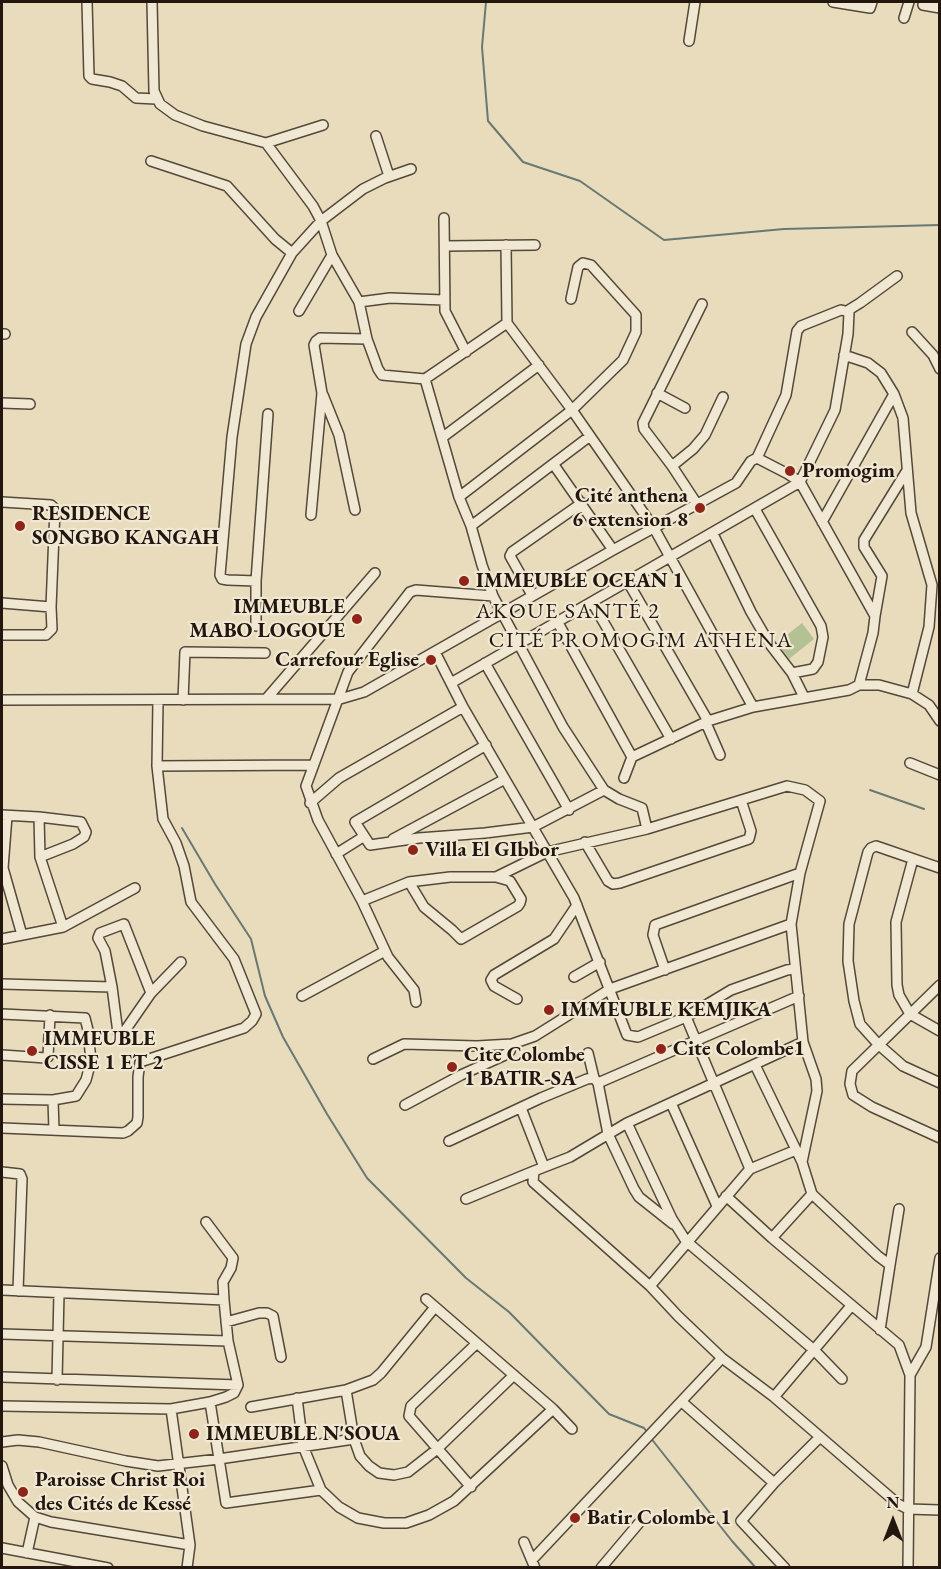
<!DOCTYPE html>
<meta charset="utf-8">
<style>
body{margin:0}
#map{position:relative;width:941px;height:1569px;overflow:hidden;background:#e8dcbc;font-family:"EB Garamond",serif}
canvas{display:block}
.frame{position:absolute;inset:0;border:3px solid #23160e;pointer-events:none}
.north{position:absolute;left:863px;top:1491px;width:60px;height:60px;-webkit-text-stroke:4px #f0e8d3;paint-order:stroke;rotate:0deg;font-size:16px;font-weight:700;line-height:24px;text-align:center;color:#23160e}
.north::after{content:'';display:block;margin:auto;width:21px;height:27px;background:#23160e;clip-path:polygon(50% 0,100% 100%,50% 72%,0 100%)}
</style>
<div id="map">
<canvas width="941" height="1569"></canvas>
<div class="frame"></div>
<div class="north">N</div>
</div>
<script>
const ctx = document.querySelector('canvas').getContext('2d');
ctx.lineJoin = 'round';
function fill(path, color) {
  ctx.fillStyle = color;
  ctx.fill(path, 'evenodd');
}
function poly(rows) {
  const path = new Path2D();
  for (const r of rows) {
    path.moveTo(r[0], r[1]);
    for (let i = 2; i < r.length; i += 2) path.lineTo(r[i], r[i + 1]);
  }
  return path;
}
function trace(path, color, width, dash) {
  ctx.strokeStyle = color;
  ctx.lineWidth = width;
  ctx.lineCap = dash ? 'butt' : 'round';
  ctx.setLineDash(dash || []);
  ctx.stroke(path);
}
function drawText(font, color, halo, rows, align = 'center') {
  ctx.font = font + ' "EB Garamond",serif';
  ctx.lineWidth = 4.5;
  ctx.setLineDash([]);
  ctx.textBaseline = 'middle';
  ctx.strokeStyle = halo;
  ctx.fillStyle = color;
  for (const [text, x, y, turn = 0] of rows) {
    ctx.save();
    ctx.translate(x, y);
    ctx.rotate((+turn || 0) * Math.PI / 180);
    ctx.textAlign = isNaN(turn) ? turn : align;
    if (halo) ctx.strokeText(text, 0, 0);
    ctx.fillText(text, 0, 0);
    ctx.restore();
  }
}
fill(poly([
 [802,623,814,639,789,659,777,643]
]), '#b3c193');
trace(poly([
 [486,2,482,47,488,121,523,162,580,181,664,240,784,229,940,225],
 [870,790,924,809],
 [182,828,215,884,251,939,265,996,283,1037,327,1114,367,1178,466,1278,509,1312,609,1414,644,1428,647,1432],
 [650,1437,732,1541,756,1568]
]), '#697873', 2);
const minor = poly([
 [87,2,89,76,92,79,110,82,122,86,136,98,156,99],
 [152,2,154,91,160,104,175,115,203,126,266,143,323,125],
 [833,2,870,8,872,2],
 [923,5,940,8],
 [904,18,909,2],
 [689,41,695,2],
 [376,136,389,176],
 [266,143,313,206,321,221,332,255,359,302,367,339,378,369,382,375,425,379,507,323],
 [151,161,227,186,275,239,292,253],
 [444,218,445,311,466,352],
 [506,245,507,323,572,410,654,528,753,707],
 [445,246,535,245],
 [359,302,390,298,444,300],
 [299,311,332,255],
 [847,311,860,303,897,276],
 [912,332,933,355,940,369],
 [2,334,5,334],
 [425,379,459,497,471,526,482,565,493,596,563,727,604,790,619,799,642,808,647,829],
 [657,393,685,408],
 [323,395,339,435,355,510],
 [2,403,30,404],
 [443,437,539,365],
 [757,458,788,474,800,482,875,616,873,633,859,685],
 [554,465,613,550],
 [672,466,693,449,705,435,723,397],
 [459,497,572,410,623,360,636,332,636,315,591,265,583,263,578,267,571,299],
 [2,502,51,505,55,509,51,607,52,629,46,635,2,635],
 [697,504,672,466,644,429,643,423,702,304],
 [755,509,821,626,823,637,818,662,813,669,792,673],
 [311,515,322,393,314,345,316,341,320,338,367,339],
 [822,522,894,394],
 [471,526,590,436],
 [713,534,751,612,769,643,792,673,804,697],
 [256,581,228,580,222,579,220,575,232,437,246,344,256,317,292,253,321,221,363,189,385,178,411,169],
 [628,582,708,721],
 [532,595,510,556,512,552,582,503],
 [592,602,671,739],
 [2,603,51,607],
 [875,616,882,576,864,547,864,540,906,472],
 [557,621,632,757],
 [256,626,256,581,268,414],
 [435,652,463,707,574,898,627,1035,638,1037,686,1017,731,990,787,970,794,969],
 [485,663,569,810],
 [912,694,929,705,940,721],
 [267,698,375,573],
 [2,700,340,699,364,692,613,550,736,483,751,461,757,458,786,395,797,331,801,326,841,310,849,312,848,334,835,410,800,482,451,683],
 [183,700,185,652,265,653],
 [706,723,720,755],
 [486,745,355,822,370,845,419,838,485,833,533,827,604,790],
 [910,763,940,775],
 [157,766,313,765],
 [624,778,632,757,708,721,753,707,849,690,859,685,879,685,912,694,929,627,932,585,911,513,903,418,894,394,881,373,868,363,844,355],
 [310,803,339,778,463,707],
 [2,815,39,817,81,822,86,832,84,837,73,844,40,857,39,817],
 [7,816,3,868,22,935],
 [393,839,505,779],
 [585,842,608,881,613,884,620,883,749,839,751,831,741,800],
 [336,854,363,837],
 [40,857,63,927],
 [913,859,896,922,897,985,899,995,910,1014,940,1031],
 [940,868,876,846,871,848,868,852,849,924,848,961,854,1001,860,1024,878,1044,903,1066,940,1083],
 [496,877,547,852,647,829,787,786,805,790,820,801,800,873,791,924,803,1042,816,1079,817,1091,802,1162],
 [362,901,409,882,450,877,496,877,510,881,521,899,520,903,518,906,461,939,452,930,424,907,409,882],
 [2,939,63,927,135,888],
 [665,970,653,935,655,925,800,873],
 [574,977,600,962],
 [2,984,112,987],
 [940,985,852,1071,850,1084,853,1095,872,1107,940,1138],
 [151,993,124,924,100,933,98,938,105,951,112,987,118,1033,124,1032,151,993,181,962],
 [302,996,385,951],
 [517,999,494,986,491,980,494,975,554,939,577,905],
 [416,1002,414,990,388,957,362,901,318,820,306,786,348,672,410,592,416,590,493,596],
 [2,1014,85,1018,88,1030,91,1061,86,1080,76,1096,53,1100,2,1099],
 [686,1017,750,1169],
 [803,1042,627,1123,570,1157,534,1171,533,1182,650,1286,678,1316,722,1358,774,1397,898,1504,908,1509,940,1510],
 [588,1053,594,1078,598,1083,608,1134,634,1189,639,1197,673,1224],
 [2,1055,46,1058,48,1057,50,1015],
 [373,1059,404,1044,477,1046,512,1044,535,1036,610,989,791,924],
 [755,1065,802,1162,812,1194,878,1256,890,1265,880,1330],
 [598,1083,799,996],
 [53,1100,54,1130],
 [671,1103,717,1206],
 [405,1105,461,1075,503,1056,510,1051,512,1044],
 [521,1108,544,1167],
 [627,1123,672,1219,686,1241,814,1350,842,1379],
 [2,1128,123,1133,128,1131,137,1123,138,1117,138,1077,140,1062,244,1028,252,1021,256,1014,234,959,191,902,184,866,176,843,163,819,157,766,158,701],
 [449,1141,541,1098,587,1079,594,1078],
 [2,1172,20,1174,22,1179,18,1291],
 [726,1196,772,1238,899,1345,910,1375,908,1568],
 [466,1199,534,1171],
 [772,1238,812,1194],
 [890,1265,899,1209],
 [650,1286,750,1169,796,1150],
 [2,1290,224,1300],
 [426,1299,553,1409,572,1429],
 [226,1322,259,1313,267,1313,273,1316,281,1357],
 [2,1334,228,1341],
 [910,1375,926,1347,940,1258],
 [2,1377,238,1385,228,1341,224,1300,223,1282,231,1268,233,1258,206,1222],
 [57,1380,59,1293],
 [346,1390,354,1439,360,1456,369,1466,379,1473,394,1475,408,1472,436,1450,514,1375],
 [774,1397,851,1306],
 [297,1398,303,1446,321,1490,339,1507,358,1518,384,1523,406,1523,429,1515,454,1501,553,1409],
 [210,1402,226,1503,321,1490],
 [682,1402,774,1483],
 [2,1406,171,1409,210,1402,226,1397,234,1393,238,1385],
 [251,1407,346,1390,373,1380,381,1373,435,1307],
 [171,1409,190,1545,187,1568],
 [2,1442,18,1440,39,1442,126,1461,158,1466,219,1459,354,1439],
 [2,1466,8,1485,18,1502,35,1517,51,1522,190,1545],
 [471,1487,409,1416,411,1406,476,1344],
 [524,1542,535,1568],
 [2,1548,108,1568],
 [27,1553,35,1517],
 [532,1560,722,1358],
 [601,1568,639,1523],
 [785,1568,741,1521,774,1483,819,1438]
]);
trace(minor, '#54483a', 12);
trace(minor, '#f0e8d3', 9);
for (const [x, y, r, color] of [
 [790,471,6,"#8f2418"],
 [700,508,6,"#8f2418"],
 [20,526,6,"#8f2418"],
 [464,581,6,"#8f2418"],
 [357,619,6,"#8f2418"],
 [431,660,6,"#8f2418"],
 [413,850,6,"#8f2418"],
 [549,1010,6,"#8f2418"],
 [661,1049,6,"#8f2418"],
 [32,1051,6,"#8f2418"],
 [452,1067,6,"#8f2418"],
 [194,1434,6,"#8f2418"],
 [23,1492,6,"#8f2418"],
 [575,1518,6,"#8f2418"]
]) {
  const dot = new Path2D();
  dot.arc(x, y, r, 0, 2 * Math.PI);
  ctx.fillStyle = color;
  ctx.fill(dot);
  trace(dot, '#f0e8d3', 2);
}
drawText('bold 21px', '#23160e', '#f0e8d3', [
 ["Promogim",802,471],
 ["Cité anthena",688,496,"right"],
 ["6 extension 8",688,520,"right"],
 ["RESIDENCE",32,514],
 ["SONGBO KANGAH",32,538],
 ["IMMEUBLE OCEAN 1",476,581],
 ["IMMEUBLE",345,607,"right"],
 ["MABO LOGOUE",345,631,"right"],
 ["Carrefour Eglise",419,660,"right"],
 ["Villa El GIbbor",425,850],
 ["IMMEUBLE KEMJIKA",561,1010],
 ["IMMEUBLE",44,1039],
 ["CISSE 1 ET 2",44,1063],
 ["Cite Colombe1",673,1049],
 ["Cite Colombe",464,1055],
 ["1 BATIR-SA",464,1079],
 ["IMMEUBLE N'SOUA",206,1434],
 ["Paroisse Christ Roi",35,1480],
 ["des Cités de Kessé",35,1504],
 ["Batir Colombe 1",587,1518]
], 'left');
ctx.letterSpacing = '1.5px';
drawText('22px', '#23160e', '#f0e8d3', [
 ["AKOUE SANTÉ 2",568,612],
 ["CITÉ PROMOGIM ATHENA",641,641]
]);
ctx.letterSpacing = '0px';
</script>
